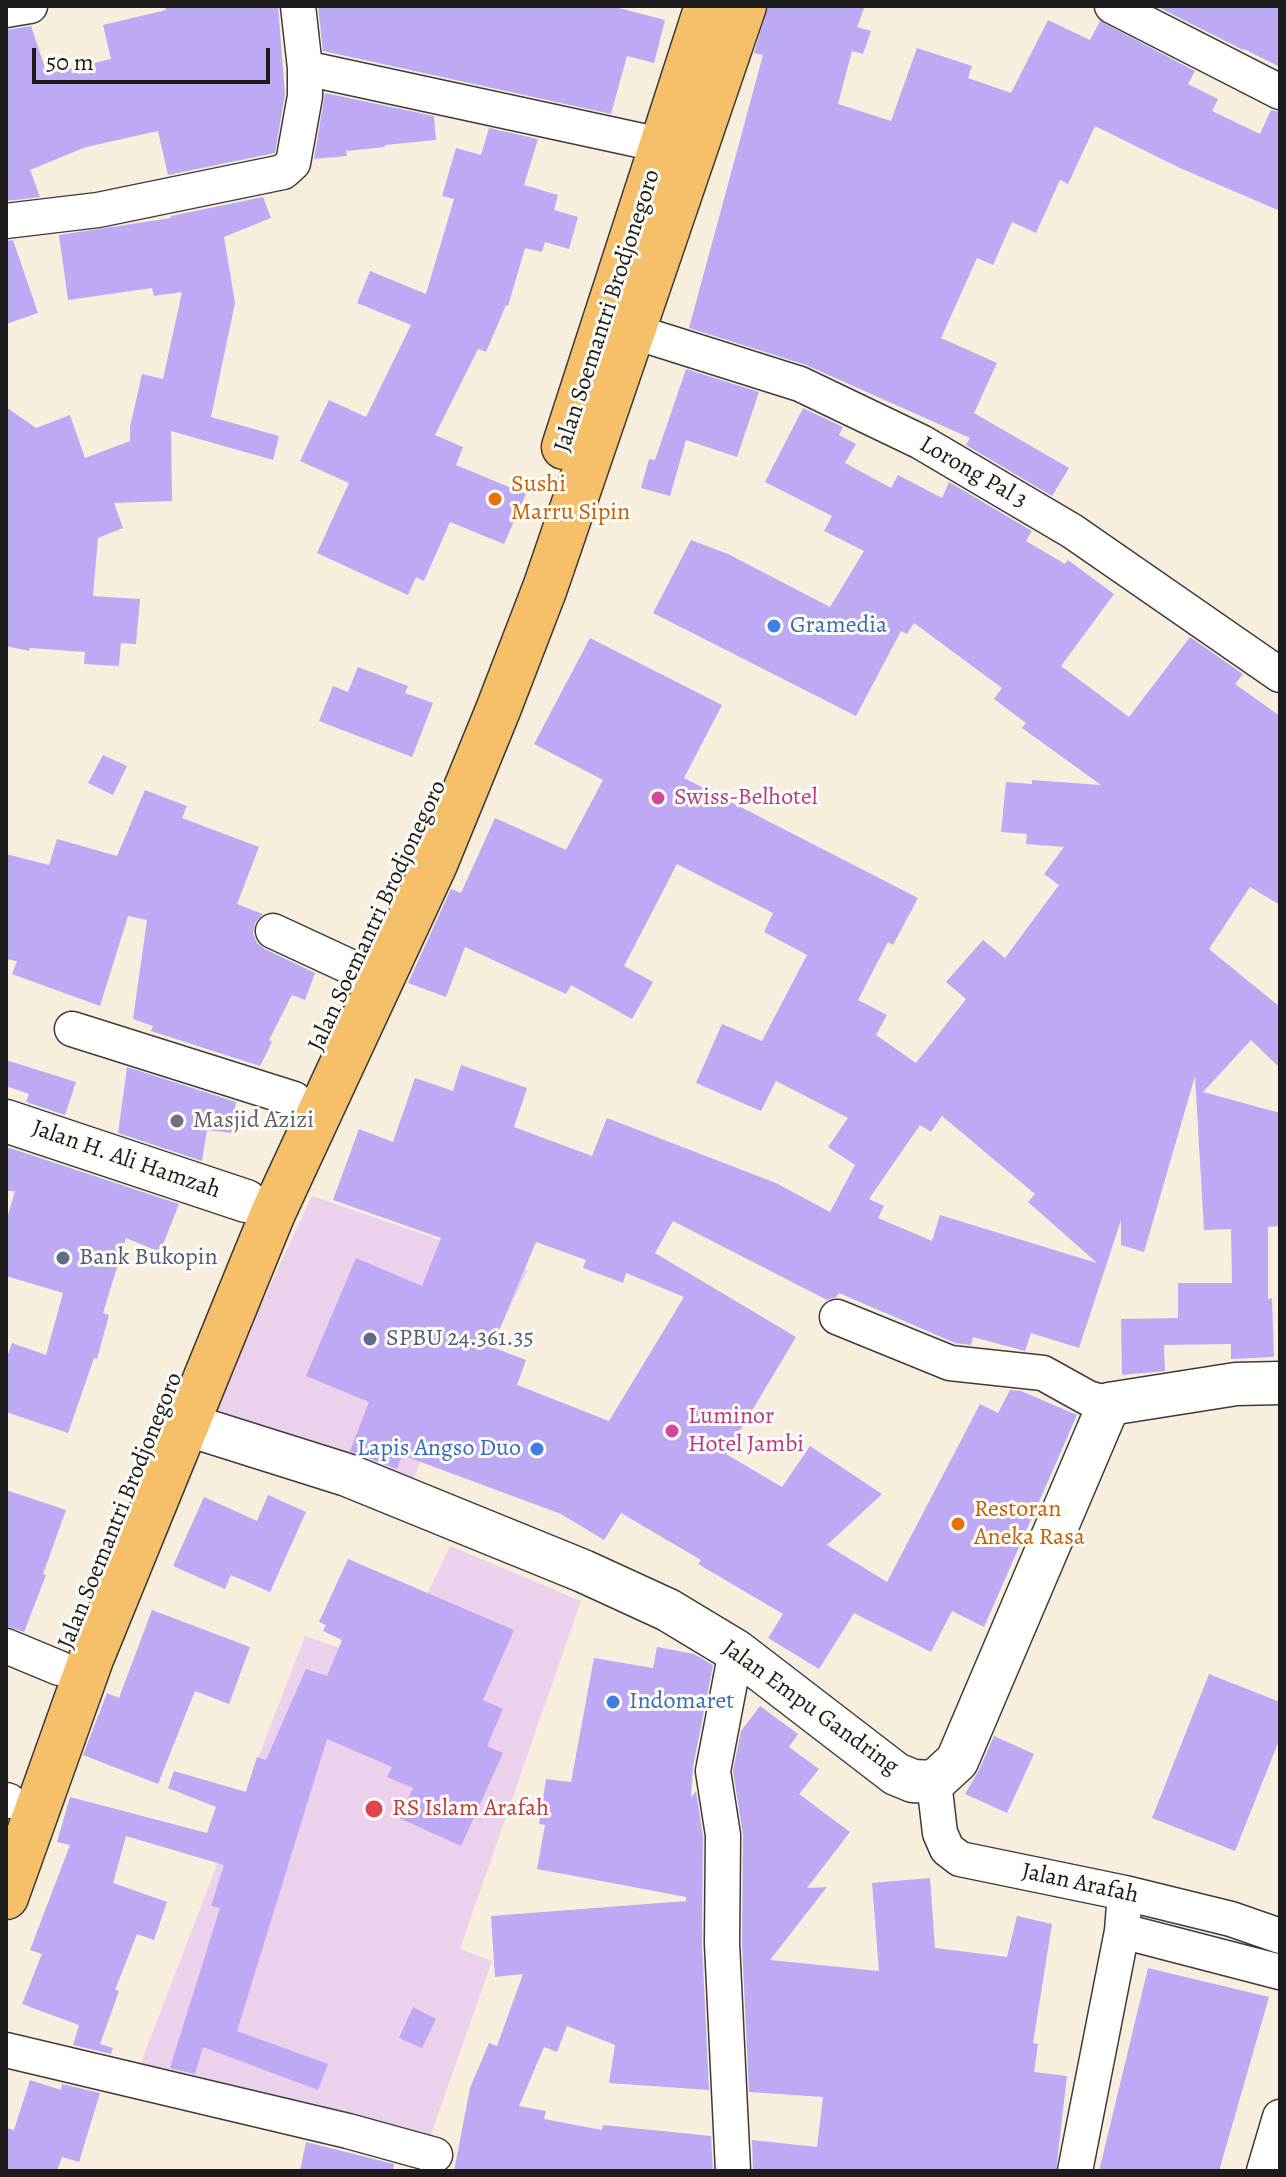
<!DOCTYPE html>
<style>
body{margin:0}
#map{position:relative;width:1286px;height:2177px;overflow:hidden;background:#f8eedd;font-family:Alegreya,serif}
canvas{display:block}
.frame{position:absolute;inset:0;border:8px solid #1c1c1c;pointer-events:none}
.scale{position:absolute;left:32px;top:48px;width:238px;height:36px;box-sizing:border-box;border:4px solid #1c1c1c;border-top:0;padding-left:10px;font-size:24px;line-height:28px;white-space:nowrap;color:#1c1c1c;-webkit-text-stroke:6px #fdfcf7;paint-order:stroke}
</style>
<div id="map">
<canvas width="1286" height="2177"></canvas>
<div class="frame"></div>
<div class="scale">50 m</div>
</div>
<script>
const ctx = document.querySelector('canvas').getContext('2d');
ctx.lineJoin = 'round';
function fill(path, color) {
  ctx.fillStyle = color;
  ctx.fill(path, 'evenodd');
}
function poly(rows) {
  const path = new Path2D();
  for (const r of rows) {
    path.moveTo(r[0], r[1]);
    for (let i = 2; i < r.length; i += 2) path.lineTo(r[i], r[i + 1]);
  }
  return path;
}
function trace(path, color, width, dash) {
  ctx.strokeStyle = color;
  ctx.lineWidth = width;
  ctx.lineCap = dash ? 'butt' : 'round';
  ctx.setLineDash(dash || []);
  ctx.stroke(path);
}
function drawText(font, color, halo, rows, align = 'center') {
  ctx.font = font + ' Alegreya,serif';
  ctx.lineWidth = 6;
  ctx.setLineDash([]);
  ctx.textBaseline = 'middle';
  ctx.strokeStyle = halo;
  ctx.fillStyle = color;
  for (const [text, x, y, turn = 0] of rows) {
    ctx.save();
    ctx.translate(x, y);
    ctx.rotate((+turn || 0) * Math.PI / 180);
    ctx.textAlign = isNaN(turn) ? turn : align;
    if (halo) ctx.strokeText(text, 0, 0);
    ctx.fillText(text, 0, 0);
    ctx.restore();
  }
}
fill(poly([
 [312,1196,528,1270,460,1411,443,1408,412,1482,212,1410],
 [450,1546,581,1601,460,1949,492,1961,429,2140,137,2073,305,1636,393,1667]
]), '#ebd1eb');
fill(poly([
 [165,6,278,6,285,94,275,153,168,175,158,131,86,147,30,170,40,197,6,201,6,30,31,26,47,74,111,59,103,25,166,10],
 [318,6,611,6,665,20,654,63,627,56,611,114,323,51],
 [768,6,865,6,857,27,871,31,863,54,852,51,838,104,891,121,917,48,972,66,968,78,1011,93,1048,20,1090,40,1100,21,1195,71,1188,84,1218,99,1212,111,1260,134,1271,110,1280,112,1280,211,1182,169,1095,126,1068,184,1060,180,1036,233,1012,222,993,265,977,258,941,338,997,363,974,413,1069,468,1052,496,966,445,970,438,806,365,689,328,763,55,754,53],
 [1156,6,1280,6,1280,67,1244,49,1243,50],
 [325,93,434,116,436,140,385,145,385,147,346,151,347,156,314,159],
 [489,128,538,139,524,185,558,195,554,210,578,217,569,249,545,242,542,252,525,248,508,306,506,305,486,352,478,349,435,435,463,447,456,465,526,494,504,544,450,522,424,581,416,577,408,595,317,553,349,483,300,461,329,400,366,417,411,325,357,303,370,271,426,294,454,199,442,196,456,148,481,155],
 [263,197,271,218,224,237,235,303,211,417,279,436,273,460,171,431,172,501,114,503,123,528,98,538,93,596,140,599,136,644,121,643,119,666,84,664,85,652,30,648,29,651,6,646,6,407,36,428,70,415,85,458,130,441,130,427,142,374,163,379,182,292,154,296,152,288,68,300,59,235,171,218,171,216],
 [13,240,38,313,6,324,6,241],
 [686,369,759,392,737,457,686,440,670,496,641,488,649,459,655,460],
 [803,408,843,427,839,435,856,444,845,463,891,488,898,475,942,498,949,482,1032,531,1026,541,1065,564,1068,560,1114,594,1061,666,1129,717,1190,637,1243,674,1235,684,1280,716,1280,905,1250,887,1209,949,1280,1007,1280,1068,1251,1040,1203,1092,1280,1113,1280,1226,1268,1227,1268,1299,1272,1298,1274,1357,1231,1359,1231,1344,1164,1345,1165,1371,1122,1375,1121,1319,1178,1318,1178,1283,1232,1283,1231,1229,1204,1230,1195,1076,1144,1252,1121,1245,1121,1220,1079,1348,1031,1333,1025,1351,973,1337,971,1345,955,1343,839,1293,836,1297,827,1300,673,1221,655,1253,796,1337,726,1454,782,1487,810,1446,882,1494,827,1545,887,1582,980,1404,998,1413,1010,1390,1021,1391,1077,1415,984,1627,952,1611,931,1652,854,1613,819,1669,768,1638,783,1614,698,1564,701,1560,621,1513,604,1540,561,1514,402,1455,397,1469,350,1451,369,1402,306,1376,356,1258,422,1286,441,1238,333,1200,359,1129,393,1142,415,1078,453,1091,461,1065,527,1088,514,1127,592,1156,607,1118,776,1183,830,1212,855,1165,828,1147,848,1118,776,1081,761,1111,696,1083,722,1024,762,1041,807,955,764,932,773,913,677,864,624,966,653,982,632,1019,571,985,566,994,465,947,446,997,408,983,451,889,461,893,495,818,566,850,603,780,534,744,590,638,722,705,684,778,918,898,893,945,888,942,858,1000,887,1015,876,1035,916,1063,966,999,946,982,983,940,1005,958,1059,885,1044,874,1064,847,1026,844,1027,834,1001,832,1006,782,1032,784,1032,780,1101,785,1022,728,1026,723,994,699,1002,688,914,623,907,634,901,631,856,716,653,613,691,540,728,554,830,607,864,551,824,531,832,516,765,482],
 [942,1116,1035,1194,1028,1202,1097,1263,940,1215,932,1241,878,1218,884,1206,869,1199,920,1125,931,1132],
 [536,1242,586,1260,583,1268,623,1283,626,1273,684,1297,609,1421,517,1385,526,1360,492,1347],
 [358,667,408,686,405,693,433,703,412,757,319,721,333,686,348,692],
 [103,755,127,766,113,795,88,783],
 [145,790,187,806,182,818,259,847,237,904,263,914,255,923,253,934,257,943,265,949,315,973,305,1000,292,995,269,1040,272,1042,260,1066,151,1031,153,1026,133,1019,147,920,128,916,100,1006,12,974,17,961,6,959,6,854,49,865,57,839,117,856],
 [6,1060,76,1082,65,1115,26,1102,29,1094,6,1086],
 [127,1067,236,1102,232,1133,207,1130,202,1161,118,1133],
 [10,1148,179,1204,160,1252,126,1238,103,1313,109,1315,97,1359,94,1358,68,1433,6,1412,6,1360,12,1343,46,1355,63,1293,6,1276,6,1222,15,1191,6,1191,6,1149],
 [6,1490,66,1510,43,1574,46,1575,24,1632,6,1626],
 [268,1495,306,1512,270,1592,231,1575,225,1589,173,1566,204,1497,257,1521],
 [348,1559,514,1630,483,1700,503,1709,487,1746,503,1753,461,1846,399,1818,413,1788,387,1777,392,1767,327,1739,237,2031,328,2064,318,2090,203,2047,195,2074,170,2068,220,1908,211,1906,224,1865,126,1836,113,1883,167,1902,154,1940,137,1934,115,1990,119,1991,100,2044,113,2048,111,2054,73,2045,79,2025,22,2004,42,1954,30,1950,70,1845,57,1842,70,1797,207,1833,216,1807,168,1788,174,1771,246,1792,257,1757,266,1760,306,1669,327,1676,342,1640,323,1631,326,1625,319,1622],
 [152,1610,250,1647,229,1704,195,1691,158,1784,83,1755,107,1693,119,1698],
 [657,1647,694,1654,713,1665,693,1767,691,1798,696,1791,703,1836,702,1944,709,2090,609,2083,615,2045,567,2026,557,2052,544,2047,519,2106,546,2111,544,2119,602,2130,603,2125,711,2136,713,2171,454,2171,470,2088,489,2043,497,2046,523,1974,495,1977,491,1916,686,1901,686,1897,537,1869,545,1825,539,1824,546,1779,571,1782,594,1658,653,1668],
 [1209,1674,1280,1702,1280,1738,1235,1851,1152,1818],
 [760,1706,798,1734,789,1747,819,1769,799,1794,850,1832,807,1888,827,1887,770,1960,879,1971,872,1883,930,1878,935,1948,1007,1957,1017,1916,1052,1924,1033,2043,1038,2044,1034,2072,1067,2076,1056,2171,753,2171,752,2140,817,2147,823,2097,749,2092,742,1943,743,1835,733,1771,741,1731],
 [994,1736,1034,1754,1007,1813,965,1794,979,1770],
 [1148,1968,1269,1997,1219,2171,1099,2171],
 [413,2007,436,2019,422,2048,399,2038],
 [30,2080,61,2090,62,2084,100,2093,79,2162,62,2157,57,2171,6,2171,6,2128,14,2130],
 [306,2142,394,2164,393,2171,300,2171]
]), '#bea9f4');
const minor = poly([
 [298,6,305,68],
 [1112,6,1280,92],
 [6,10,30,6],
 [6,221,98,210,283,172,293,163,305,96,305,68,661,145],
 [635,332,800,384,921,442,1072,531,1280,675],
 [273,931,355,969],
 [72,1029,294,1099],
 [837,1317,950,1363,1043,1373,1088,1398,1109,1404],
 [6,1646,59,1668],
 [934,1782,940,1833,947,1849,960,1859,1125,1893,1231,1919,1280,1936],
 [6,1800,9,1801],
 [1122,1931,1280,1972],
 [6,2050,348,2131,435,2155],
 [733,2171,722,1943,723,1835,713,1771,736,1651],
 [1075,2171,1122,1931,1125,1893],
 [1264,2171,1280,2117]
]);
const tertiary = poly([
 [6,1121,246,1201],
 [185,1424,347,1475,583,1571,668,1610,736,1651,896,1774,913,1781,934,1782,957,1761,1109,1404,1236,1384,1280,1383]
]);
const primary = poly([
 [564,447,707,6],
 [6,1897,91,1659,273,1213,435,864,498,710,545,588,744,6]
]);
trace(minor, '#3d3c39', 37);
trace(tertiary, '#3d3c39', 45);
trace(primary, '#3d3c39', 47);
trace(minor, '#fff', 34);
trace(tertiary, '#fff', 42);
trace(primary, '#f6c06b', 44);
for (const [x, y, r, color] of [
 [495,499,8,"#e8710a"],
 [774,626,8,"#3f7fe0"],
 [658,798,8,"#d1479c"],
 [177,1121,8,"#6b7280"],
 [63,1258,8,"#5c6f8a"],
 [370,1339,8,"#5c6f8a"],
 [672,1431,8,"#d1479c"],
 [537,1449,8,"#3f7fe0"],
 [958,1524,8,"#e8710a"],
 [613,1702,8,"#3f7fe0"],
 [374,1809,10,"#e0444e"]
]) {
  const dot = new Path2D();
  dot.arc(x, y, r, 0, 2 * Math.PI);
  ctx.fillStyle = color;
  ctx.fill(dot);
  trace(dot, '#fdfcf7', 3);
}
drawText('24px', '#1c1c1c', '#fdfcf7', [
 ["Jalan Soemantri Brodjonegoro",608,311,-72],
 ["Lorong Pal 3",973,473,30],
 ["Jalan Soemantri Brodjonegoro",378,916,-65],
 ["Jalan H. Ali Hamzah",126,1160,19],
 ["Jalan Soemantri Brodjonegoro",121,1511,-68],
 ["Jalan Empu Gandring",810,1708,36],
 ["Jalan Arafah",1080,1884,12]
]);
drawText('24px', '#c56008', '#fdfcf7', [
 ["Sushi",511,485],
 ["Marru Sipin",511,513],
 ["Restoran",974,1510],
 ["Aneka Rasa",974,1538]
], 'left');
drawText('24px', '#366cbe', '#fdfcf7', [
 ["Gramedia",790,626],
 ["Lapis Angso Duo",521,1449,"right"],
 ["Indomaret",629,1702]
], 'left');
drawText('24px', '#b23c85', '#fdfcf7', [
 ["Swiss-Belhotel",674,798],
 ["Luminor",688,1417],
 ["Hotel Jambi",688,1445]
], 'left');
drawText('24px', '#5b616d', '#fdfcf7', [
 ["Masjid Azizi",193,1121]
], 'left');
drawText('24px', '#4e5e75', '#fdfcf7', [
 ["Bank Bukopin",79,1258],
 ["SPBU 24.361.35",386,1339]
], 'left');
drawText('24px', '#be3a42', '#fdfcf7', [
 ["RS Islam Arafah",392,1809]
], 'left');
</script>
